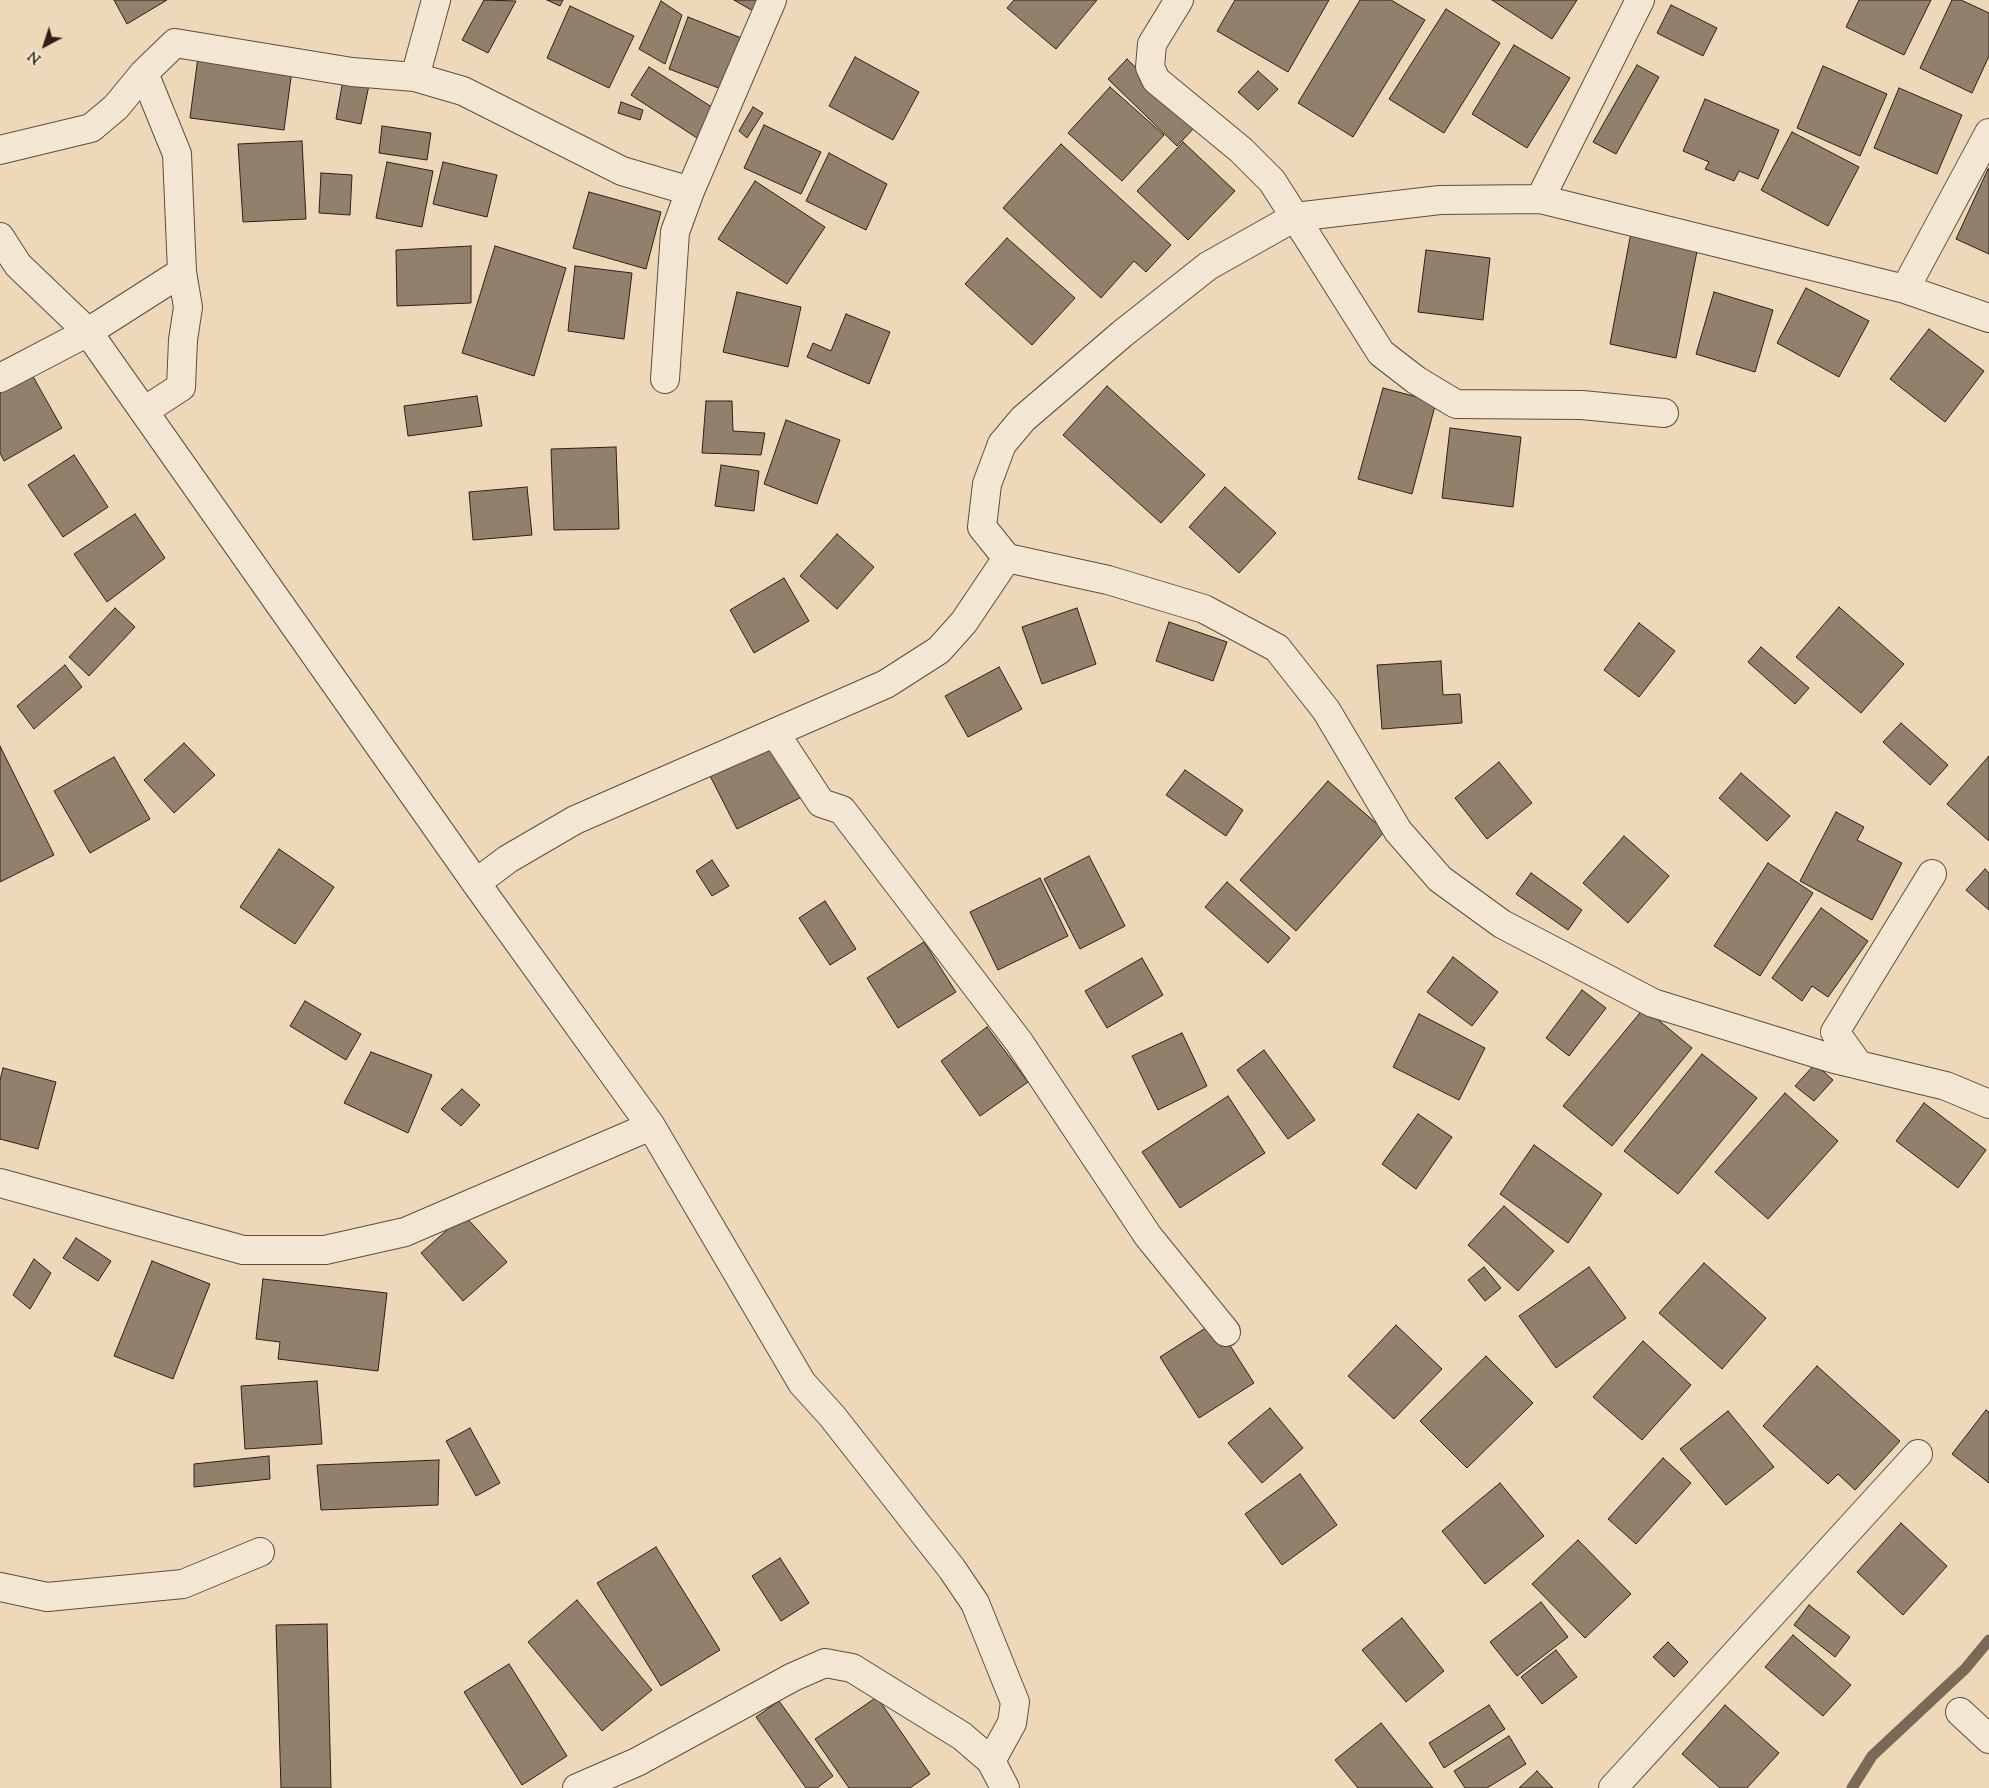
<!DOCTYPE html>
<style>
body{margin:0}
#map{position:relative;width:1989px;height:1788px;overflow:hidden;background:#edd8ba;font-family:"Sorts Mill Goudy",serif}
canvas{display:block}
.north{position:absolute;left:20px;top:20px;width:50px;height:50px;-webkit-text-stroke:4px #f3e6d2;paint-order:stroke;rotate:220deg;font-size:14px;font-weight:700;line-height:20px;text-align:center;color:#2e2016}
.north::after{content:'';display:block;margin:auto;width:18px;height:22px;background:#2e2016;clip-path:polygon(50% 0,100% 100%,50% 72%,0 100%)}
</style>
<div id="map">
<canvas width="1989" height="1788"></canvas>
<div class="north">N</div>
</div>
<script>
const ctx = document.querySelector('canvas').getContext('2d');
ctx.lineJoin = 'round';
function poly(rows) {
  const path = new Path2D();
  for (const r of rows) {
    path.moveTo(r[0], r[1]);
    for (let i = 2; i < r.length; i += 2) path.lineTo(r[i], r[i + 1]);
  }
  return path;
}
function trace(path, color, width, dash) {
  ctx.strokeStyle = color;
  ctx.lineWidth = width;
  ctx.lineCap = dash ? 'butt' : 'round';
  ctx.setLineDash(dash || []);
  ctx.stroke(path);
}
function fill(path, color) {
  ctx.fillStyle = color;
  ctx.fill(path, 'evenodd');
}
trace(poly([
 [1852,1788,1872,1756,1965,1669,1989,1640]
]), '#7a6957', 11);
const building = poly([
 [114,0,167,0,127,24,114,0],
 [484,0,516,1,488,53,462,40,484,0],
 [547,0,563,0,560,6,547,0],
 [734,0,759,0,753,11,734,0],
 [1014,0,1097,0,1056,49,1007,8,1014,0],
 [1235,0,1329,0,1288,72,1217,31,1235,0],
 [1360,0,1391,0,1425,20,1353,137,1298,103,1360,0],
 [1492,0,1577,0,1552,39,1492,0],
 [1859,0,1931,0,1904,55,1846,27,1859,0],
 [1952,0,1961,0,1989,13,1989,56,1972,93,1920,68,1952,0],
 [661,1,682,15,665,64,639,49,661,1],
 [1671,5,1717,28,1703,56,1657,33,1671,5],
 [570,6,634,36,609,88,547,58,570,6],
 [1446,9,1500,43,1444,133,1389,99,1446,9],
 [688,17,749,41,729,92,669,69,688,17],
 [1514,45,1570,78,1527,148,1472,114,1514,45],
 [198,57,292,70,284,130,190,118,198,57],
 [855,57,919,92,893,140,829,106,855,57],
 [1127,59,1196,126,1177,146,1108,79,1127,59],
 [1637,65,1659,77,1616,154,1593,142,1637,65],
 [1823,66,1887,94,1860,156,1797,128,1823,66],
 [649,67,715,109,697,138,631,95,649,67],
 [1258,71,1278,89,1258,110,1238,92,1258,71],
 [343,80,369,85,361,124,336,119,343,80],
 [1110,87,1164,135,1122,181,1068,133,1110,87],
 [1899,88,1962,115,1937,174,1874,148,1899,88],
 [1705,99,1779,130,1758,179,1739,171,1734,181,1705,169,1709,162,1683,151,1705,99],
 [621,102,643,110,640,120,618,113,621,102],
 [753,107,763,113,747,138,739,131,753,107],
 [764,125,821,152,801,194,744,168,764,125],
 [382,126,431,133,427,160,379,153,382,126],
 [1792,132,1859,167,1828,226,1761,190,1792,132],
 [302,141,306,219,243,222,238,144,302,141],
 [1183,142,1235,191,1188,240,1137,191,1183,142],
 [1061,144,1171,245,1146,272,1134,261,1101,298,1003,208,1061,144],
 [829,153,887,184,866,230,806,201,829,153],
 [387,162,433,171,422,227,376,218,387,162],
 [443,162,497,175,487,217,433,204,443,162],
 [1988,169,1989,169,1989,254,1956,239,1988,169],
 [321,173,352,175,350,215,319,213,321,173],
 [755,181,825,227,787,284,718,239,755,181],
 [589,192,661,212,646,269,573,248,589,192],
 [1633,222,1700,236,1676,358,1610,344,1633,222],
 [1007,238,1075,298,1032,345,965,284,1007,238],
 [471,246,471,303,397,306,396,250,471,246],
 [495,246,566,268,534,376,462,353,495,246],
 [1426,250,1490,258,1483,320,1418,312,1426,250],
 [575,266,632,273,624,339,568,331,575,266],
 [1806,288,1869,321,1839,377,1777,343,1806,288],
 [737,292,801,307,788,367,723,352,737,292],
 [1714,292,1773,310,1755,372,1696,354,1714,292],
 [846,314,890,332,869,384,807,357,813,343,831,351,846,314],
 [1929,329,1984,371,1945,422,1890,379,1929,329],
 [31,373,62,428,4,461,0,453,0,390,31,373],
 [1107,386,1205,475,1161,523,1063,435,1107,386],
 [1383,388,1436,402,1412,494,1358,479,1383,388],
 [477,396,482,426,408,436,404,406,477,396],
 [706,401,732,401,733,431,765,433,761,455,702,453,706,401],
 [786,420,840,440,817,504,764,484,786,420],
 [1450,428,1521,437,1513,507,1442,498,1450,428],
 [616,447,619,529,554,530,551,449,616,447],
 [74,455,108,507,63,537,28,485,74,455],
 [721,465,759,471,754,511,715,506,721,465],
 [527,487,532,535,473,540,469,492,527,487],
 [1225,487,1276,533,1239,573,1189,527,1225,487],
 [135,514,165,558,107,602,74,554,135,514],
 [837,534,874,567,837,609,800,576,837,534],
 [784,578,809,621,754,653,730,610,784,578],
 [1839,607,1904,664,1861,713,1796,657,1839,607],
 [115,608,135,627,89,676,69,657,115,608],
 [1077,608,1096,664,1042,684,1022,627,1077,608],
 [1169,622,1227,642,1213,681,1156,661,1169,622],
 [1639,623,1675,651,1639,697,1604,670,1639,623],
 [1761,647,1809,688,1795,704,1748,662,1761,647],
 [1441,661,1443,695,1460,694,1462,723,1382,729,1377,665,1441,661],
 [65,665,82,687,34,729,17,706,65,665],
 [999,667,1022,709,968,737,945,696,999,667],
 [1901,723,1948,765,1930,785,1883,742,1901,723],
 [777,733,808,794,737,829,706,768,777,733],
 [184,743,215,775,174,813,144,780,184,743],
 [0,746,54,855,0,882,0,746],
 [1989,756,1989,841,1947,804,1989,756],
 [114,757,150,819,90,853,54,791,114,757],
 [1499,762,1532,803,1487,839,1455,798,1499,762],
 [1185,770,1243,810,1226,836,1166,795,1185,770],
 [1741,773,1790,816,1767,841,1719,798,1741,773],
 [1328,781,1385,831,1296,931,1240,880,1328,781],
 [1836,812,1864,827,1857,840,1902,863,1872,920,1800,881,1836,812],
 [1624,836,1669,876,1628,923,1583,883,1624,836],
 [279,849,334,887,295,944,240,907,279,849],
 [1089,856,1125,926,1080,949,1044,879,1089,856],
 [712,860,729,886,712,896,696,871,712,860],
 [1768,863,1813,893,1760,976,1714,946,1768,863],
 [1985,869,1989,873,1989,910,1966,890,1985,869],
 [1531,873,1582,910,1568,930,1516,894,1531,873],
 [1040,878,1068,936,998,970,970,912,1040,878],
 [1227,882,1290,938,1268,963,1205,907,1227,882],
 [825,901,856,949,830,965,799,918,825,901],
 [1821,908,1868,941,1828,997,1812,986,1802,1001,1772,978,1821,908],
 [924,942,956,992,898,1028,867,978,924,942],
 [1453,957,1498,992,1472,1026,1427,992,1453,957],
 [1142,958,1163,995,1107,1028,1085,991,1142,958],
 [1582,990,1606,1008,1569,1056,1546,1038,1582,990],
 [305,1001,361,1034,346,1060,290,1026,305,1001],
 [1644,1008,1692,1048,1612,1146,1563,1106,1644,1008],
 [1419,1014,1485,1048,1459,1100,1393,1067,1419,1014],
 [987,1027,1028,1082,980,1116,941,1061,987,1027],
 [1182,1033,1207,1086,1158,1110,1132,1056,1182,1033],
 [1264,1050,1315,1120,1288,1139,1237,1070,1264,1050],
 [371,1052,432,1075,408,1133,344,1103,371,1052],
 [1702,1054,1757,1098,1678,1194,1624,1151,1702,1054],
 [1815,1064,1833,1080,1814,1101,1795,1086,1815,1064],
 [3,1068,56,1082,38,1149,0,1139,0,1080,3,1068],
 [462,1089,480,1105,461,1126,441,1109,462,1089],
 [1785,1093,1838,1141,1768,1219,1715,1172,1785,1093],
 [1228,1096,1265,1153,1180,1208,1142,1152,1228,1096],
 [1924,1103,1986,1150,1958,1188,1896,1141,1924,1103],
 [1418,1114,1452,1137,1416,1189,1382,1164,1418,1114],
 [1534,1145,1602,1194,1568,1243,1500,1194,1534,1145],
 [1504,1206,1554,1251,1518,1291,1468,1245,1504,1206],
 [464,1215,507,1262,463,1301,421,1253,464,1215],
 [76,1238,111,1261,98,1281,63,1258,76,1238],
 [34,1259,51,1273,30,1309,13,1295,34,1259],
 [152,1261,210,1284,173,1379,114,1356,152,1261],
 [1704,1263,1766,1318,1722,1369,1659,1313,1704,1263],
 [1484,1267,1501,1288,1485,1301,1468,1280,1484,1267],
 [1589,1267,1626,1318,1556,1368,1519,1316,1589,1267],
 [263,1279,387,1293,378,1371,278,1359,280,1342,256,1339,263,1279],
 [1215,1322,1254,1383,1199,1418,1160,1357,1215,1322],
 [1396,1325,1442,1369,1394,1419,1348,1376,1396,1325],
 [1643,1341,1691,1385,1642,1440,1593,1397,1643,1341],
 [1486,1356,1533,1403,1467,1468,1420,1421,1486,1356],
 [1817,1366,1900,1441,1855,1490,1838,1474,1828,1484,1763,1426,1817,1366],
 [317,1381,322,1444,245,1449,241,1386,317,1381],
 [1270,1408,1303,1448,1262,1483,1228,1443,1270,1408],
 [1986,1410,1989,1412,1989,1483,1952,1454,1986,1410],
 [1728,1411,1774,1467,1726,1505,1680,1449,1728,1411],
 [470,1428,500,1483,476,1496,446,1441,470,1428],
 [269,1456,270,1479,194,1487,194,1464,269,1456],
 [1663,1458,1691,1483,1636,1544,1608,1519,1663,1458],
 [439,1460,438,1505,321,1510,317,1465,439,1460],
 [1300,1474,1337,1525,1282,1565,1245,1514,1300,1474],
 [1500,1483,1544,1536,1485,1584,1442,1531,1500,1483],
 [1901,1523,1947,1566,1903,1615,1857,1572,1901,1523],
 [1578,1540,1631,1594,1585,1638,1532,1584,1578,1540],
 [656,1547,720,1650,661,1686,597,1583,656,1547],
 [780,1558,809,1603,781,1621,752,1576,780,1558],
 [577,1600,652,1690,602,1731,528,1642,577,1600],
 [1541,1602,1568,1637,1517,1676,1490,1642,1541,1602],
 [1809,1605,1850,1637,1835,1657,1794,1625,1809,1605],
 [1402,1618,1444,1671,1406,1702,1362,1650,1402,1618],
 [327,1624,331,1788,281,1788,276,1625,327,1624],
 [1793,1635,1851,1685,1823,1716,1765,1667,1793,1635],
 [1668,1642,1688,1662,1674,1677,1653,1657,1668,1642],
 [1556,1650,1577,1677,1542,1704,1521,1677,1556,1650],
 [509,1664,567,1756,522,1785,464,1692,509,1664],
 [877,1697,930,1774,910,1788,849,1788,815,1739,877,1697],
 [779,1701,833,1776,817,1788,806,1788,756,1717,779,1701],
 [1489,1705,1505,1729,1444,1768,1429,1743,1489,1705],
 [1725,1705,1779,1753,1747,1788,1720,1788,1682,1754,1725,1705],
 [1381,1723,1433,1788,1358,1788,1335,1760,1381,1723],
 [1509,1736,1526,1764,1487,1788,1465,1788,1454,1771,1509,1736],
 [1537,1771,1553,1788,1519,1788,1537,1771]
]);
fill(building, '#91806b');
trace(building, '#2e2016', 1);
const street = poly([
 [1179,0,1152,44,1150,67,1156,80,1241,150,1272,181,1295,217,1208,266,1122,334,1023,419,1002,444,987,484,982,527,1007,558,1108,580,1204,609,1277,648,1326,710,1398,831,1440,879,1502,924,1653,1003,1834,1059,1946,1086,1989,1104],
 [415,77,436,0],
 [0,150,91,128,116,107,144,73,175,43,352,72,415,77,463,91,622,171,690,191],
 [1540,199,1640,0],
 [0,237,18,265,88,332,476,883,651,1126,802,1383,832,1416,952,1569,975,1603,1015,1702,1012,1723,991,1761],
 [1905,289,1989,133],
 [0,378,88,332,182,272],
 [665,379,675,232,690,191,772,0],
 [144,411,181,387,183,340,188,307,182,272,177,154,144,73],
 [1664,413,1582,405,1456,404,1416,380,1381,353,1295,217,1440,200,1540,199,1905,289,1989,318],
 [775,733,821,803,842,810,1019,1042,1148,1236,1226,1332],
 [476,883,508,859,575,820,886,684,939,650,964,622,1007,558],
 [1858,1064,1835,1032,1932,874],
 [0,1183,243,1250,325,1250,405,1232,651,1126],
 [0,1587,47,1597,183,1584,260,1552],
 [1960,1712,1989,1739],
 [577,1788,637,1762,793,1677,825,1663,852,1668,962,1736,991,1761,1005,1788],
 [1613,1788,1918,1454]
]);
trace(street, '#5e4e3f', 30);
trace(street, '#f3e6d2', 28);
</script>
